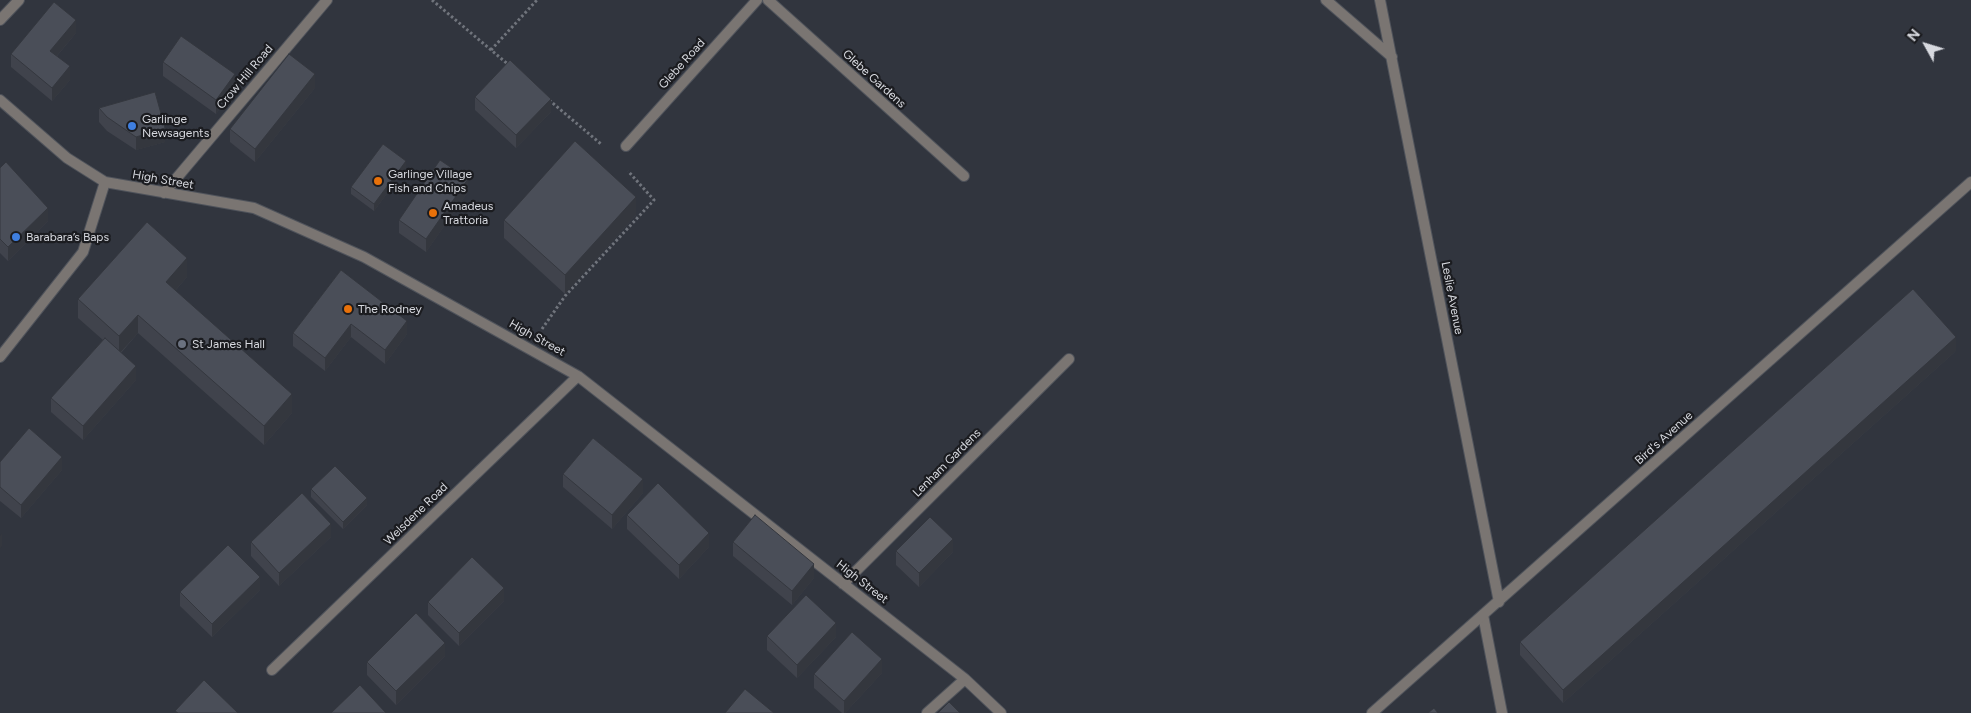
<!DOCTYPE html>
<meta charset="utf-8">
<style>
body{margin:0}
#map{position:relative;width:1971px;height:713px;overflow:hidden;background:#31353e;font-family:Figtree,sans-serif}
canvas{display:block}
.north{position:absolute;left:1901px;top:20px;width:50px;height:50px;-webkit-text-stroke:4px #1b1c20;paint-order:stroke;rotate:309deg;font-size:14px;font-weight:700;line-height:20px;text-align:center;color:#d7d9df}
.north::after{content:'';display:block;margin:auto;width:18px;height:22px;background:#d7d9df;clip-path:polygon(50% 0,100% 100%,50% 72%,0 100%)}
</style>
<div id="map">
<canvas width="1971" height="713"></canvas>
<div class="north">N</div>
</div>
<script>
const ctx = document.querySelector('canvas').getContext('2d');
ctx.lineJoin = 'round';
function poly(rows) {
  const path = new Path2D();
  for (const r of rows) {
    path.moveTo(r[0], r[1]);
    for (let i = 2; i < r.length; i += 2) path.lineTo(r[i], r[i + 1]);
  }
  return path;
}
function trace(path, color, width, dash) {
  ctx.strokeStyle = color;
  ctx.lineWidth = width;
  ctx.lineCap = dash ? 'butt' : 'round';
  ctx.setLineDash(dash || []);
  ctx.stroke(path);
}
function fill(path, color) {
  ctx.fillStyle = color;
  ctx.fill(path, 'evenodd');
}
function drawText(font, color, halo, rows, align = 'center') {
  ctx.font = font + ' Figtree,sans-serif';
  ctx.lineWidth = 4.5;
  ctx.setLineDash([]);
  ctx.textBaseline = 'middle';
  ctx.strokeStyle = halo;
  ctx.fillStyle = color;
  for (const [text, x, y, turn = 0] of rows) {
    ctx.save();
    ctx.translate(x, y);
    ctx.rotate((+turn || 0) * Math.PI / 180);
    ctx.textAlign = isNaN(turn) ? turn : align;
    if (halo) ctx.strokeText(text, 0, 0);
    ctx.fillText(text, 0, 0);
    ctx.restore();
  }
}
const service = poly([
 [1483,615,1502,713]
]);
const minor = poly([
 [768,0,964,176],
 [1326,0,1392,57],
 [1380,0,1499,602],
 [0,20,19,0],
 [0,100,67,158,105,182,254,208,364,257,578,376,965,679,1001,713],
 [626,146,757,0],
 [164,193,327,0],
 [0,357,83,252,105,182],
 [843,584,1069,359],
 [272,670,578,376],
 [927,713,965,679],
 [1372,713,1971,182]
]);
trace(service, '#4f535b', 12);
trace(minor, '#4f535b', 12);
trace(poly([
 [432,0,510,66],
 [491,50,537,0],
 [549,100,601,144],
 [542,329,565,296,654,200,628,171]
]), '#70747c', 3, [2.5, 2.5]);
trace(service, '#7a7572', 10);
trace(minor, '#7a7572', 10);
fill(poly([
 [76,33,57,56,70,80,52,101,11,67,11,54],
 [163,62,235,87,216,114,163,76],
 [315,88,255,162,230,142,230,129],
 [475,97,551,112,516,148,475,110],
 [99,108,165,142,136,150,107,131,99,122],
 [0,168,48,221,8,261,0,253],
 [406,168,374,211,351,194,351,187],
 [468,192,426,252,399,233,399,220],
 [636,215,565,294,504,238,504,220],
 [341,270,407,334,385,364,351,337,325,371,293,346,293,333],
 [187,277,175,291,292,413,264,445,138,333,121,353,136,380,83,440,51,412,51,398,103,340,78,318,78,299],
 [1956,351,1563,703,1520,655,1520,642],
 [0,462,62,470,21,518,0,501],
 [563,474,643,493,612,529,563,487],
 [311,489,367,505,343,529,311,497],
 [627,515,709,547,679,579,627,529],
 [331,537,279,586,251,556,251,542],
 [733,542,814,578,792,605,733,556],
 [896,551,953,552,919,587,896,565],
 [260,590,212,637,180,606,180,592],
 [504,601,459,646,428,615,428,602],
 [767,636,836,637,797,678,767,650],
 [445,656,396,705,367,675,367,662],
 [882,673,845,713,842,713,814,688,814,674]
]), '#40434c');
fill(poly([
 [76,20,76,33,50,64,50,51],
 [70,66,70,80,52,101,52,88],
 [235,74,235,87,216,114,216,100],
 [315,74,315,88,255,162,255,149],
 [551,99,551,112,516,148,516,135],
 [165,128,165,142,136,150,136,137],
 [406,161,406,168,374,211,374,204],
 [468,179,468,192,426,252,426,239],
 [636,197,636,215,565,294,565,275],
 [48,208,48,221,8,261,8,247],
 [187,258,187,277,166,301,166,282],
 [138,315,138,333,119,354,119,336],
 [407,321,407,334,385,364,385,350],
 [351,324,351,337,325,371,325,358],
 [1956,337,1956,351,1563,703,1563,690],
 [136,366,136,380,83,440,83,426],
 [292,394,292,413,264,445,264,426],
 [62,457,62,470,21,518,21,505],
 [643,479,643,493,612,529,612,515],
 [367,498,367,505,343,529,343,522],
 [331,524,331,537,279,586,279,573],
 [2,533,2,546,0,549,0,536],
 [709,533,709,547,679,579,679,565],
 [953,539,953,552,919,587,919,573],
 [814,564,814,578,792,605,792,591],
 [260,577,260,590,212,637,212,624],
 [504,588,504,601,459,646,459,633],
 [836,623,836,637,797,678,797,665],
 [445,643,445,656,396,705,396,691],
 [882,659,882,673,845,713,844,713,844,701]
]), '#34373e');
const building = poly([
 [54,2,76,20,50,51,70,66,52,88,11,54,54,2],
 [181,36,235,74,216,100,163,62,181,36],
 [289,54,315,74,255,149,230,129,289,54],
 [510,60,551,99,516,135,475,97,510,60],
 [155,92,165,128,136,137,107,117,99,108,155,92],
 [575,141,636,197,565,275,504,220,575,141],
 [383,144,406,161,374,204,351,187,383,144],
 [440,160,468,179,426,239,399,220,440,160],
 [6,162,48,208,8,247,0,239,0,168,6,162],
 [147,222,187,258,166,282,292,394,264,426,138,315,119,336,78,299,147,222],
 [341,270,407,321,385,350,351,324,325,358,293,333,341,270],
 [1913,289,1956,337,1563,690,1520,642,1913,289],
 [105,338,136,366,83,426,51,398,105,338],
 [29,428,62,457,21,505,0,487,0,462,29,428],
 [593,438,643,479,612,515,563,474,593,438],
 [335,466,367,498,343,522,311,489,335,466],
 [658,483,709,533,679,565,627,515,658,483],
 [302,493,331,524,279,573,251,542,302,493],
 [755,515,814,564,792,591,733,542,755,515],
 [930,517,953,539,919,573,896,551,930,517],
 [228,545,260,577,212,624,180,592,228,545],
 [472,557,504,588,459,633,428,602,472,557],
 [806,595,836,623,797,665,767,636,806,595],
 [416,613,445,643,396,691,367,662,416,613],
 [852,632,882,659,844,701,814,674,852,632],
 [204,680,238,713,178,713,175,711,204,680],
 [360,685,386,713,331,713,360,685],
 [745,689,774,713,725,713,745,689],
 [949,702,960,713,938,713,949,702],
 [1434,708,1438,713,1428,713,1434,708]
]);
fill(building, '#4a4e58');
trace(building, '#34373e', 1);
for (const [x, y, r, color] of [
 [132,126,5,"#3f7fe0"],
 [378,181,5,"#e8710a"],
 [433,213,5,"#e8710a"],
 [16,237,5,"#3f7fe0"],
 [348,309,5,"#e8710a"],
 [182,344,5,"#6b7280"]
]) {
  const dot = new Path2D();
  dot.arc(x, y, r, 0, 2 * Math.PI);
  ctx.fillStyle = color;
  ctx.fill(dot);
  trace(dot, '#1b1c20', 2);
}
drawText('12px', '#d7d9df', '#1b1c20', [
 ["Glebe Road",682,64,-48],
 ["Crow Hill Road",245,77,-50],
 ["Glebe Gardens",874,79,42],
 ["High Street",163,180,10],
 ["Leslie Avenue",1452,298,79],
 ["High Street",537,338,29],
 ["Bird's Avenue",1664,438,-42],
 ["Lenham Gardens",947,463,-45],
 ["Welsdene Road",416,514,-44],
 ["High Street",862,582,38]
]);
drawText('12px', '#d7d9df', '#1b1c20', [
 ["Garlinge",142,119],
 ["Newsagents",142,133],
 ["Garlinge Village",388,174],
 ["Fish and Chips",388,188],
 ["Amadeus",443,206],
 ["Trattoria",443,220],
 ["Barabara’s Baps",26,237],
 ["The Rodney",358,309],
 ["St James Hall",192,344]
], 'left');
</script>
